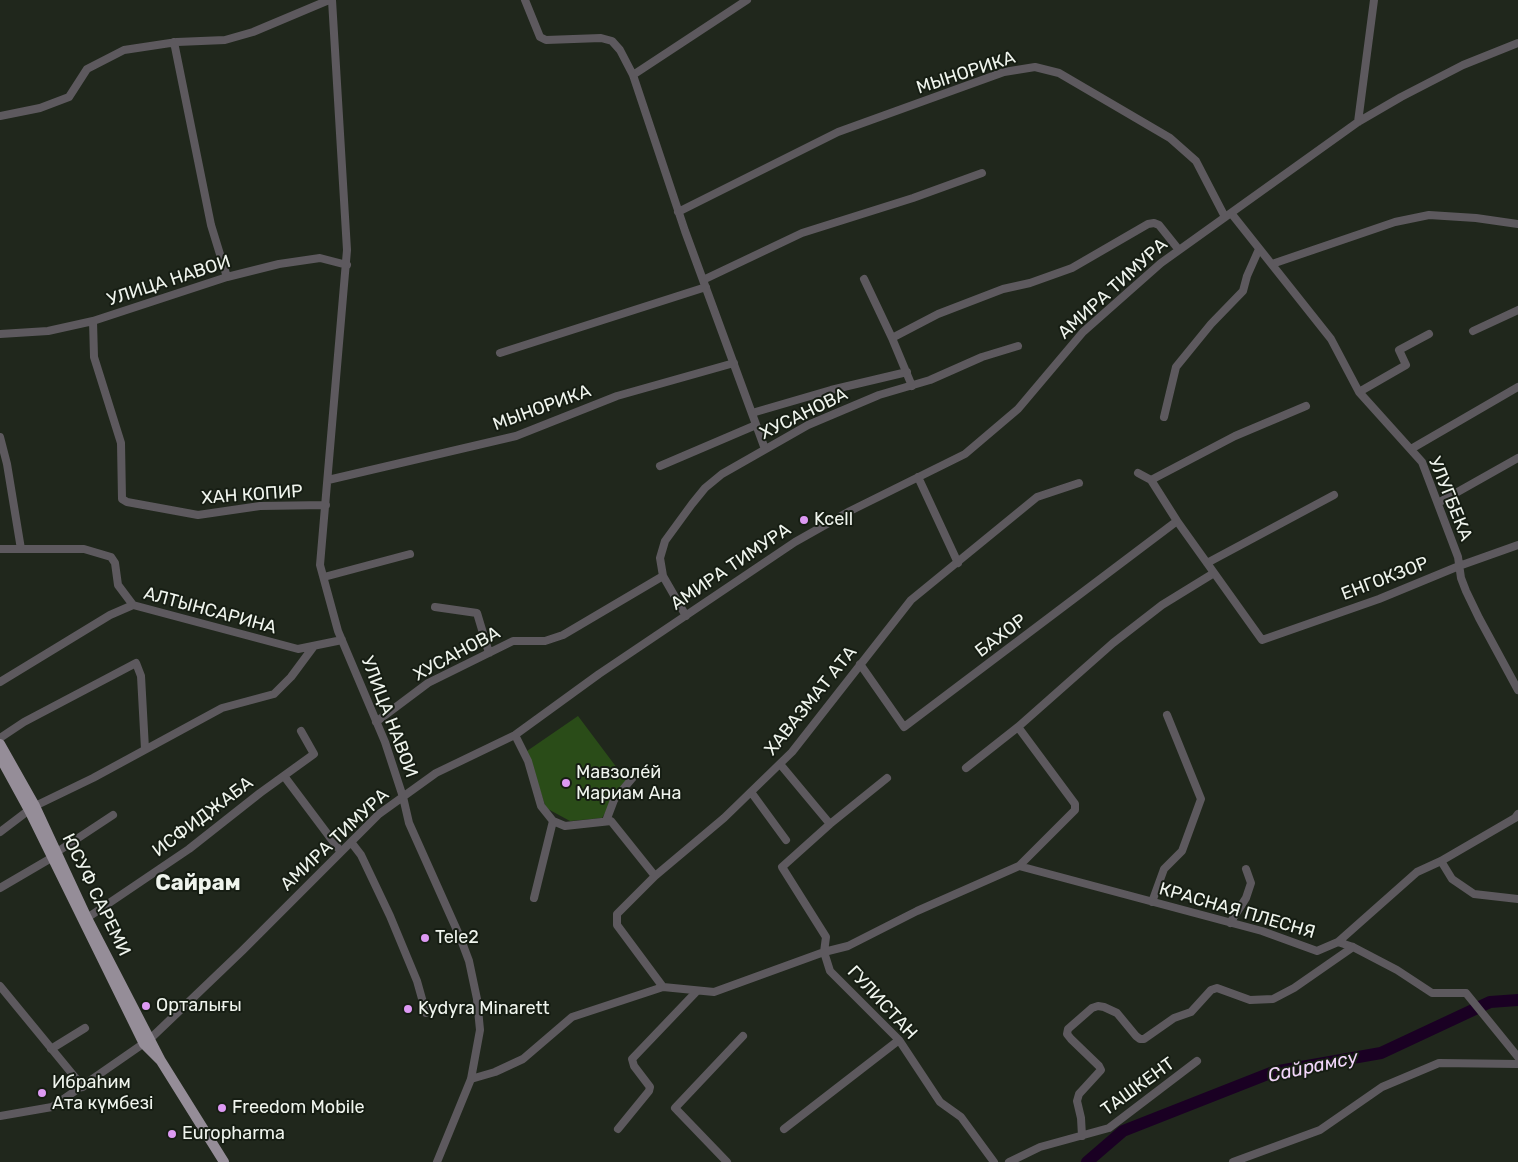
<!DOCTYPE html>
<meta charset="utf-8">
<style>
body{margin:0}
canvas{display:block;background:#20271c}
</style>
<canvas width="1518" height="1162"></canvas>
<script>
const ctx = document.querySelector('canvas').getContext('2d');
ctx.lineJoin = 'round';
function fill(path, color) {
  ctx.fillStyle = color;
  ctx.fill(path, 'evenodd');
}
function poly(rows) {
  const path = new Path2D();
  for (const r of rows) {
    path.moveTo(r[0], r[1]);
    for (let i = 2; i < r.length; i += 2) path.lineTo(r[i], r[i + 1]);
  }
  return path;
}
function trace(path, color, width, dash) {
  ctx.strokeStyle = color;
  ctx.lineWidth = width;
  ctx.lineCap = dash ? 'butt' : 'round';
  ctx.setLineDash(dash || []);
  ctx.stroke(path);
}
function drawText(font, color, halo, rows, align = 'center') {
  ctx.font = font + ' Rubik,sans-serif';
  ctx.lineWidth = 4;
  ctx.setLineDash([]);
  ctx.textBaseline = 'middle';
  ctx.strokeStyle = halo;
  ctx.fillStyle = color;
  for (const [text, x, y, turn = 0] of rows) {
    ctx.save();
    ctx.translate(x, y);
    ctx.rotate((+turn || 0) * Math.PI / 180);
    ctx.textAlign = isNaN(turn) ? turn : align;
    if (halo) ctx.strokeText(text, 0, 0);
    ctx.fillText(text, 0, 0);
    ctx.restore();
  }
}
fill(poly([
 [578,716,626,780,602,818,570,821,546,808,527,751]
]), '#2a4c18');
trace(poly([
 [1087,1162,1123,1131,1273,1072,1381,1053,1490,1002,1518,1000]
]), '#1a0023', 12);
trace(poly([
 [332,0,347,250,320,565,338,631,385,742,403,797,409,823,460,937,469,961,477,999,480,1030,471,1079,437,1162],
 [525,0,540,37,546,40,601,38,612,41,620,50,633,75,685,231,765,449],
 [174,42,211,225,227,277],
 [633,75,747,0],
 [0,116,40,108,69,97,87,69,124,50,177,42,225,40,253,32,329,0],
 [1358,122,1374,0],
 [678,212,838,132,1004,72,1035,67,1059,73,1170,138,1196,161,1225,217],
 [1231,213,1331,339,1359,392,1422,462,1458,557,1461,578,1466,591,1479,618,1518,690],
 [1272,264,1395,222,1429,215,1476,218,1518,224],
 [864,279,892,338,912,386],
 [703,280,802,233,913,198,982,173],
 [93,321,94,357,121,443,122,499,127,502,198,515,260,506,326,505],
 [1473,331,1518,310],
 [0,334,48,331,93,321,227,277,279,264,320,258,347,265],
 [892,338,938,314,1003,289,1030,283,1072,268,1148,224,1154,223,1159,225,1179,250],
 [500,353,706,287],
 [1359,392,1406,365,1399,350,1429,334],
 [752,413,831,390,907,372],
 [1164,417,1176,367,1211,324,1243,291,1247,276,1259,249],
 [0,437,7,464,21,549],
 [1411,449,1518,387],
 [660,466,756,425],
 [1138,473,1151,480,1177,521,1262,640,1379,599,1459,566,1518,545],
 [918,477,958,563],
 [328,480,516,436,617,396,734,363],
 [1151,480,1235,436,1306,406],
 [1438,503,1518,458],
 [0,549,84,549,111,557,115,563,118,585,133,605],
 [1207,563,1334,495],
 [324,577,410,554],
 [435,607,477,613,489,653],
 [686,616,663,576,660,558,665,541,692,504,705,488,722,474,808,425,879,395,930,380,982,357,1018,346],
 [860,664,904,727,1177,521],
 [0,682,110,615,133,605,298,649,342,640],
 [376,722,428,683,513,641,545,641,563,635,663,576],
 [515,735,528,761,541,806,553,821,565,826,611,821,655,876],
 [0,738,24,722,136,663,141,676,145,749],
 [780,764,830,824],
 [966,768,1018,727,1113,643,1162,605,1214,573],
 [284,776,341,852],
 [887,778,830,824,782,867,826,937,824,952,830,971,899,1040,940,1102,961,1117,994,1162],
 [751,792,786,840],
 [35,806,93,778,222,708,274,694,291,677,314,646],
 [606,821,614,800,635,775],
 [0,832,29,810],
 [351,842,361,855,390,916,417,981,426,1013],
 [57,852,113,815],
 [1441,861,1452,879,1474,894,1518,899],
 [1019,866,1262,931,1317,951,1338,942,1353,947,1397,970,1432,993,1466,993,1518,1057],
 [0,888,53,857],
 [534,898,553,821],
 [1152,902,1164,869,1182,851,1201,799,1167,715],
 [87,918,189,849,260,793,314,754,301,731],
 [1230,923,1246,898,1251,883,1246,869],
 [1338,942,1417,872,1441,861,1515,818,1518,814],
 [0,986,83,1087],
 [663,987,617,925,617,914,655,876,724,818,792,752,911,600,1037,497,1079,483],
 [51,1049,85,1028],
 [471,1079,495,1072,523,1059,572,1017,663,987,714,992,824,952,848,946,917,911,1019,866,1075,810,1075,804,1018,727],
 [0,1116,52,1107,150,1039,243,950,379,814,436,773,515,735,599,674,795,542,850,511,965,454,1018,409,1083,332,1161,263,1358,122,1401,97,1463,65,1518,43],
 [618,1129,649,1091,650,1087,634,1066,632,1059,697,991],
 [784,1129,899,1040],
 [1082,1136,1081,1118,1077,1101,1079,1094,1101,1070,1099,1066,1071,1039,1067,1034,1068,1029,1092,1008,1098,1006,1104,1007,1117,1013,1136,1036,1140,1039,1144,1039,1174,1018,1191,1012,1211,990,1217,988,1250,1000,1273,999,1294,988,1353,947],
 [727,1162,675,1108,743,1036],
 [1009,1162,1040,1147,1109,1128,1197,1061],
 [1233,1162,1320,1130,1382,1087,1439,1063,1518,1064]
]), '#5d595e', 8);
trace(poly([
 [0,744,35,806,87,918,161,1061,144,1044,29,810,0,757],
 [161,1061,224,1162]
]), '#958d98', 10);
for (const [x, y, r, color] of [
 [804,520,5,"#dd99f3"],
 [566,783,5,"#dd99f3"],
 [425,938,5,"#dd99f3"],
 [146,1006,5,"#dd99f3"],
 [408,1009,5,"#dd99f3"],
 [42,1093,5,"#dd99f3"],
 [222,1108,5,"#dd99f3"],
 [172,1134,5,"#dd99f3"]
]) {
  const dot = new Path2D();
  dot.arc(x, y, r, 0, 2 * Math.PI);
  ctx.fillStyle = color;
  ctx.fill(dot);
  trace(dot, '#161d13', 2);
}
drawText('18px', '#eff4ed', '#161d13', [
 ["МЫНОРИКА",966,73,-18],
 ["УЛИЦА НАВОИ",169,281,-18],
 ["АМИРА ТИМУРА",1113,289,-42],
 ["МЫНОРИКА",542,408,-20],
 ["ХУСАНОВА",804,414,-26],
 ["ХАН КОПИР",252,495,-4],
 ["УЛУГБЕКА",1450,499,68],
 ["АМИРА ТИМУРА",731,567,-34],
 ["ЕНГОКЗОР",1385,579,-21],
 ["АЛТЫНСАРИНА",210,611,15],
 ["БАХОР",1001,636,-37],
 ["ХУСАНОВА",457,654,-28],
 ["ХАВАЗМАТ АТА",811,701,-51],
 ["УЛИЦА НАВОИ",389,717,69],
 ["ИСФИДЖАБА",203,817,-37],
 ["АМИРА ТИМУРА",335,840,-43],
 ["ЮСУФ САРЕМИ",96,895,64],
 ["КРАСНАЯ ПЛЕСНЯ",1237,911,16],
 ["ГУЛИСТАН",882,1003,47],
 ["ТАШКЕНТ",1138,1087,-36]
]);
drawText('18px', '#eff4ed', '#161d13', [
 ["Kcell",814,520],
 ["Мавзоле́й",576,773],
 ["Мариам Ана",576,794],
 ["Tele2",435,938],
 ["Орталығы",156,1006],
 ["Kydyra Minarett",418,1009],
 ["Ибраhим",52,1083],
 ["Ата күмбезі",52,1104],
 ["Freedom Mobile",232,1108],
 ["Europharma",182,1134]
], 'left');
drawText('italic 19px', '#f1d5f9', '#161d13', [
 ["Сайрамсу",1313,1067,-12]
]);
drawText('bold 22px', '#eff4ed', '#161d13', [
 ["Сайрам",198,884]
]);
</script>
